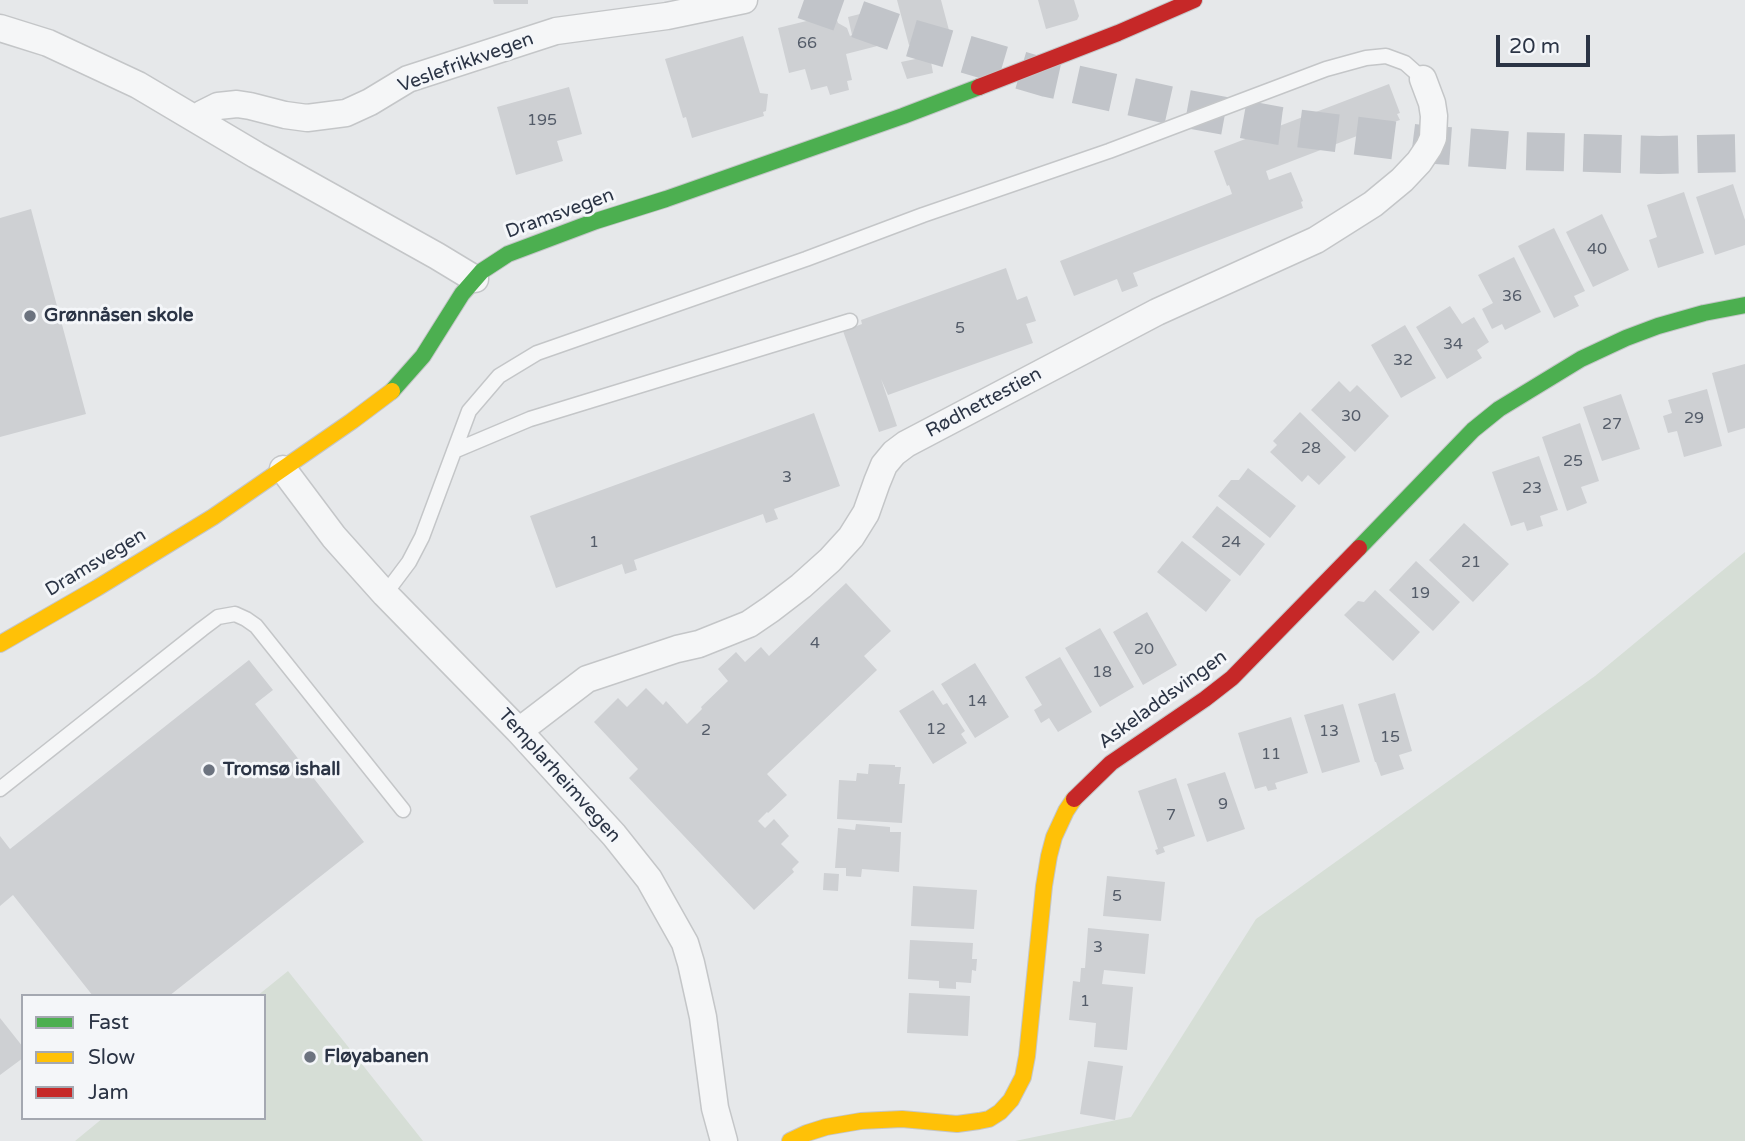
<!DOCTYPE html>
<meta charset="utf-8">
<style>
body{margin:0}
#map{position:relative;width:1745px;height:1141px;overflow:hidden;background:#e6e8ea;font-family:"Varela Round",sans-serif}
canvas{display:block}
.legend{position:absolute;left:21px;top:994px;width:245px;height:126px;box-sizing:border-box;background:#f4f6f9;border:2px solid #a4a8b1;margin:0;padding:9px 12px;list-style:none;font-size:21px;color:#2b3445}
.legend li{display:flex;align-items:center;gap:14px;height:35px}
.legend b{width:35px;border:2px solid #a4a8b1}
.scale{position:absolute;left:1496px;top:35px;width:94px;height:32px;box-sizing:border-box;border:4px solid #2b3445;border-top:0;padding-left:9px;font-size:21px;line-height:24px;white-space:nowrap;color:#2b3445;-webkit-text-stroke:5px #f4f6f9;paint-order:stroke}
</style>
<div id="map">
<canvas width="1745" height="1141"></canvas>
<ul class="legend">
<li><b style="height:9px;background:#4caf50"></b>Fast</li>
<li><b style="height:9px;background:#ffc107"></b>Slow</li>
<li><b style="height:9px;background:#c62828"></b>Jam</li>
</ul>
<div class="scale">20 m</div>
</div>
<script>
const ctx = document.querySelector('canvas').getContext('2d');
ctx.lineJoin = 'round';
function fill(path, color) {
  ctx.fillStyle = color;
  ctx.fill(path, 'evenodd');
}
function poly(rows) {
  const path = new Path2D();
  for (const r of rows) {
    path.moveTo(r[0], r[1]);
    for (let i = 2; i < r.length; i += 2) path.lineTo(r[i], r[i + 1]);
  }
  return path;
}
function trace(path, color, width, dash) {
  ctx.strokeStyle = color;
  ctx.lineWidth = width;
  ctx.lineCap = dash ? 'butt' : 'round';
  ctx.setLineDash(dash || []);
  ctx.stroke(path);
}
function drawText(font, color, halo, rows, align = 'center') {
  ctx.font = font + ' "Varela Round",sans-serif';
  ctx.lineWidth = 6;
  ctx.setLineDash([]);
  ctx.textBaseline = 'middle';
  ctx.strokeStyle = halo;
  ctx.fillStyle = color;
  for (const [text, x, y, turn = 0] of rows) {
    ctx.save();
    ctx.translate(x, y);
    ctx.rotate((+turn || 0) * Math.PI / 180);
    ctx.textAlign = isNaN(turn) ? turn : align;
    if (halo) ctx.strokeText(text, 0, 0);
    ctx.fillText(text, 0, 0);
    ctx.restore();
  }
}
fill(poly([
 [1745,552,1745,1141,1015,1141,1131,1117,1256,919,1595,676],
 [288,971,423,1141,75,1141,103,1118,264,1118,264,996,257,996]
]), '#d6ded6');
fill(poly([
 [493,0,528,0,528,4,494,4],
 [897,0,941,0,950,34,909,45],
 [1038,0,1074,0,1079,16,1077,20,1046,29],
 [880,9,889,43,846,54,852,80,847,81,849,90,830,95,827,86,811,90,805,69,789,73,778,28,835,14,838,23,847,28,850,36,852,35,848,17],
 [743,36,760,93,768,94,766,111,763,112,764,116,692,138,686,117,683,118,665,59],
 [930,56,933,73,907,79,901,62],
 [1389,84,1400,113,1397,114,1400,120,1385,125,1391,139,1376,145,1370,131,1266,171,1269,180,1291,172,1303,201,1301,202,1303,208,1133,273,1138,286,1122,292,1117,279,1074,296,1060,261,1232,194,1229,185,1227,186,1214,151],
 [569,87,582,134,557,141,563,161,516,175,497,107],
 [1733,184,1745,220,1745,245,1715,255,1696,197],
 [1684,192,1704,253,1658,268,1649,240,1657,237,1647,205],
 [31,209,86,414,0,437,0,218],
 [1602,214,1629,270,1593,287,1566,232],
 [1554,228,1585,291,1574,296,1579,306,1554,318,1518,246],
 [1514,257,1541,312,1505,330,1502,324,1492,329,1482,309,1493,303,1478,275],
 [1006,268,1017,300,1027,296,1036,321,1026,324,1033,343,888,395,881,379,897,426,879,432,843,331,862,324,861,320],
 [1450,306,1462,324,1474,317,1489,342,1477,350,1482,358,1447,379,1416,327],
 [1405,325,1436,378,1401,398,1371,345],
 [1745,364,1745,428,1728,433,1712,373],
 [1339,381,1350,392,1357,385,1389,416,1355,452,1311,410],
 [1707,389,1722,446,1684,457,1677,431,1668,433,1663,416,1672,413,1668,400],
 [1621,394,1640,449,1602,461,1583,407],
 [1300,412,1346,457,1319,485,1308,475,1302,482,1270,452,1277,445,1273,441],
 [814,413,840,486,774,509,778,519,766,523,763,514,634,560,637,570,625,574,622,564,556,588,530,516],
 [1580,423,1599,481,1581,487,1587,503,1567,511,1542,437],
 [1539,456,1558,510,1540,516,1543,526,1527,531,1524,522,1511,526,1492,472],
 [1248,468,1296,506,1270,538,1218,496,1231,480,1239,480],
 [1217,506,1265,544,1240,576,1192,537],
 [1464,523,1509,564,1473,602,1429,560],
 [1182,541,1231,580,1206,612,1157,572],
 [1416,561,1460,602,1433,631,1389,590],
 [846,583,891,631,864,656,877,670,767,774,787,795,768,813,767,812,758,821,765,828,774,819,789,836,781,844,799,862,792,869,794,872,754,910,629,778,638,769,594,722,618,698,627,707,646,688,663,705,666,701,687,724,702,709,701,707,728,681,718,669,736,652,745,662,761,647,769,656],
 [1375,590,1420,632,1393,661,1344,615,1358,601,1364,602],
 [1147,612,1177,665,1143,685,1113,632],
 [1100,628,1134,687,1100,707,1065,648],
 [1060,657,1092,712,1058,732,1049,718,1041,723,1034,710,1042,705,1025,677],
 [249,660,273,690,255,704,364,842,169,996,93,996,13,895,0,906,0,836,10,849],
 [975,663,1009,717,975,738,941,684],
 [933,690,943,705,947,703,965,731,961,734,967,743,933,764,899,711],
 [1395,693,1412,751,1399,755,1404,769,1381,776,1376,762,1375,762,1358,704],
 [1343,704,1360,762,1322,773,1304,715],
 [1291,717,1308,773,1275,783,1277,789,1268,791,1266,786,1255,789,1238,733],
 [869,764,895,765,895,767,901,767,899,784,905,784,902,823,837,819,839,780,856,781,857,773,868,774],
 [1225,772,1245,829,1207,842,1187,784],
 [1176,778,1195,836,1163,847,1165,852,1157,855,1155,850,1158,849,1138,791],
 [856,824,890,827,890,832,901,832,899,872,862,869,861,877,846,876,846,868,835,868,838,828,855,830],
 [824,873,839,874,838,891,823,890],
 [1107,876,1165,882,1161,921,1103,916],
 [913,886,977,890,974,929,911,926],
 [1088,928,1149,934,1145,974,1104,970,1102,984,1133,987,1127,1050,1094,1047,1096,1023,1069,1020,1073,981,1080,982,1081,968,1085,968],
 [910,940,973,943,972,959,977,959,976,971,972,970,971,983,956,982,956,989,939,988,939,981,908,979],
 [909,993,970,996,968,1036,907,1033],
 [0,1018,23,1047,23,1058,0,1075],
 [1088,1061,1123,1066,1115,1120,1080,1114]
]), '#ced0d3');
trace(poly([
 [804,0,911,38,1047,78,1187,109,1280,126,1422,144,1517,151,1659,155,1745,153]
]), '#c1c4c9', 38, [38, 19]);
const lane = poly([
 [454,451,530,419,850,321],
 [385,594,409,562,422,537,469,411,499,376,537,353,806,259,923,215,1109,151,1326,69,1366,58,1386,56,1405,63,1423,79],
 [0,789,202,629,218,617,235,614,246,619,256,626,403,810]
]);
const street = poly([
 [0,28,48,43,138,85,256,155,437,256,475,279],
 [196,118,202,114,218,106,237,104,250,106,285,115,307,118,346,113,370,102,408,79,556,31,667,16,744,0],
 [283,469,334,537,385,594,519,731,614,835,649,879,685,943,691,963,703,1017,715,1108,724,1141],
 [519,731,587,679,677,649,699,644,749,624,771,609,801,586,830,560,851,537,866,513,877,482,884,465,894,453,906,444,1157,312,1316,240,1373,204,1402,180,1419,162,1429,147,1433,138,1434,116,1432,103,1423,79]
]);
const fast = poly([
 [392,391,423,356,462,294,482,271,508,254,596,221,666,199,903,116,979,87],
 [1359,548,1473,430,1499,409,1581,359,1626,338,1658,326,1704,313,1745,305]
]);
const slow = poly([
 [0,644,97,588,213,517,352,421,392,391],
 [790,1141,807,1133,826,1127,861,1121,902,1119,957,1124,979,1121,989,1119,1000,1112,1011,1100,1023,1077,1027,1056,1044,886,1049,856,1054,837,1066,811,1074,799]
]);
const jam = poly([
 [979,87,1118,33,1194,0],
 [1074,799,1111,763,1205,699,1232,678,1359,548]
]);
trace(lane, '#c4c6c8', 17);
trace(street, '#c4c6c8', 29);
trace(fast, '#c4c6c8', 18);
trace(slow, '#c4c6c8', 18);
trace(jam, '#c4c6c8', 18);
trace(lane, '#f5f6f7', 14);
trace(street, '#f5f6f7', 26);
trace(fast, '#4caf50', 16);
trace(slow, '#ffc107', 16);
trace(jam, '#c62828', 16);
for (const [x, y, r, color] of [
 [30,316,7,"#6c737f"],
 [209,770,7,"#6c737f"],
 [310,1057,7,"#6c737f"]
]) {
  const dot = new Path2D();
  dot.arc(x, y, r, 0, 2 * Math.PI);
  ctx.fillStyle = color;
  ctx.fill(dot);
  trace(dot, '#f4f6f9', 2.5);
}
drawText('16px', '#545c69', null, [
 ["66",807,44],
 ["195",542,121],
 ["40",1597,250],
 ["36",1512,297],
 ["5",960,329],
 ["34",1453,345],
 ["32",1403,361],
 ["30",1351,417],
 ["29",1694,419],
 ["27",1612,425],
 ["28",1311,449],
 ["25",1573,462],
 ["3",787,478],
 ["23",1532,489],
 ["1",594,543],
 ["24",1231,543],
 ["21",1471,563],
 ["19",1420,594],
 ["4",815,644],
 ["20",1144,650],
 ["18",1102,673],
 ["14",977,702],
 ["12",936,730],
 ["2",706,731],
 ["13",1329,732],
 ["15",1390,738],
 ["11",1271,755],
 ["9",1223,805],
 ["7",1171,816],
 ["5",1117,897],
 ["3",1098,948],
 ["1",1085,1002]
]);
drawText('19px', '#2b3445', '#f4f6f9', [
 ["Veslefrikkvegen",466,63,-20],
 ["Dramsvegen",560,214,-20],
 ["Rødhettestien",984,403,-28],
 ["Dramsvegen",96,563,-31],
 ["Askeladdsvingen",1163,700,-36],
 ["Templarheimvegen",559,776,48]
]);
drawText('bold 19px', '#2b3445', '#f4f6f9', [
 ["Grønnåsen skole",44,316],
 ["Tromsø ishall",223,770],
 ["Fløyabanen",324,1057]
], 'left');
</script>
